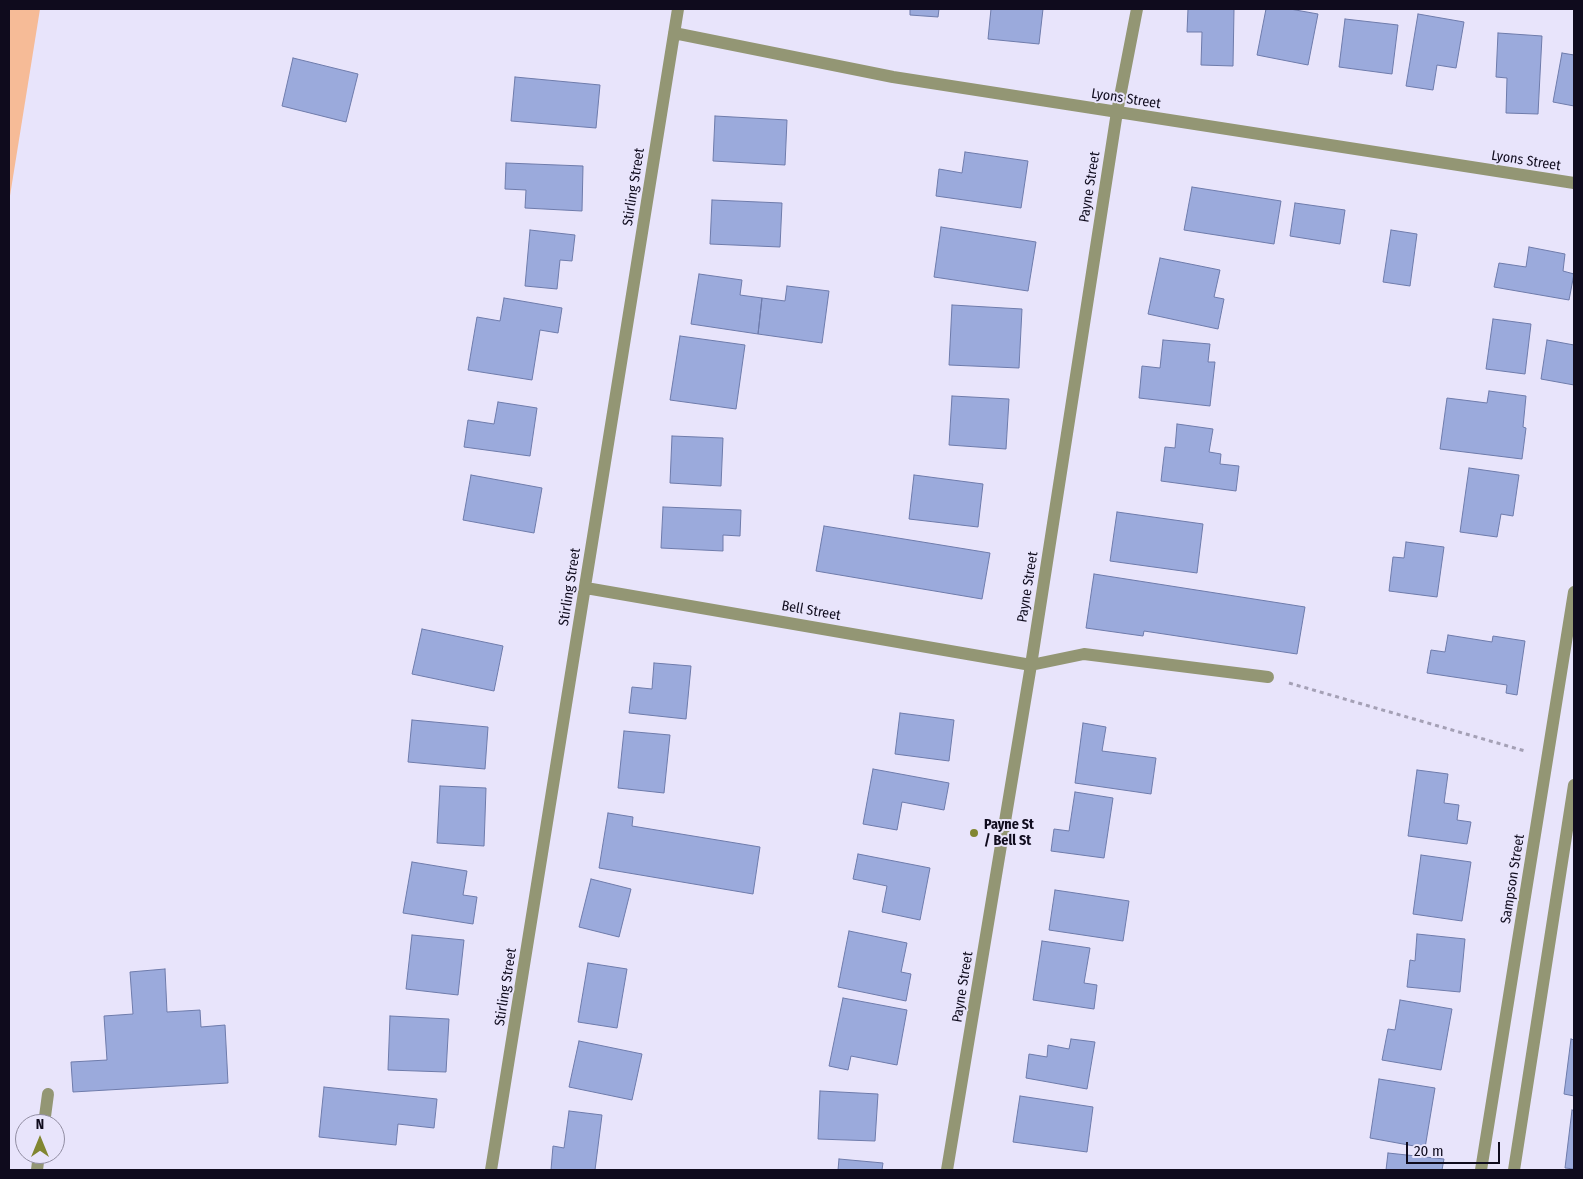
<!DOCTYPE html>
<style>
body{margin:0}
#map{position:relative;width:1583px;height:1179px;overflow:hidden;background:#e8e4fb;font-family:"Fira Sans Condensed",sans-serif}
canvas{display:block}
.frame{position:absolute;inset:0;border:10px solid #0f0b1d;pointer-events:none}
.north{position:absolute;left:15px;top:1114px;width:50px;height:50px;box-sizing:border-box;background:#e8e4fb;border:1px solid #918da2;border-radius:50%;rotate:0deg;font-size:14px;font-weight:700;line-height:20px;text-align:center;color:#0f0b1d}
.north::after{content:'';display:block;margin:auto;width:18px;height:22px;background:#818631;clip-path:polygon(50% 0,100% 100%,50% 72%,0 100%)}
.scale{position:absolute;left:1406px;top:1142px;width:94px;height:22px;box-sizing:border-box;border:2px solid #0f0b1d;border-top:0;padding-left:6px;font-size:15px;line-height:18px;white-space:nowrap;color:#0f0b1d;-webkit-text-stroke:4px #e8e4fb;paint-order:stroke}
</style>
<div id="map">
<canvas width="1583" height="1179"></canvas>
<div class="frame"></div>
<div class="north">N</div>
<div class="scale">20 m</div>
</div>
<script>
const ctx = document.querySelector('canvas').getContext('2d');
ctx.lineJoin = 'round';
function fill(path, color) {
  ctx.fillStyle = color;
  ctx.fill(path, 'evenodd');
}
function poly(rows) {
  const path = new Path2D();
  for (const r of rows) {
    path.moveTo(r[0], r[1]);
    for (let i = 2; i < r.length; i += 2) path.lineTo(r[i], r[i + 1]);
  }
  return path;
}
function trace(path, color, width, dash) {
  ctx.strokeStyle = color;
  ctx.lineWidth = width;
  ctx.lineCap = dash ? 'butt' : 'round';
  ctx.setLineDash(dash || []);
  ctx.stroke(path);
}
function drawText(font, color, halo, rows, align = 'center') {
  ctx.font = font + ' "Fira Sans Condensed",sans-serif';
  ctx.lineWidth = 4;
  ctx.setLineDash([]);
  ctx.textBaseline = 'middle';
  ctx.strokeStyle = halo;
  ctx.fillStyle = color;
  for (const [text, x, y, turn = 0] of rows) {
    ctx.save();
    ctx.translate(x, y);
    ctx.rotate((+turn || 0) * Math.PI / 180);
    ctx.textAlign = isNaN(turn) ? turn : align;
    if (halo) ctx.strokeText(text, 0, 0);
    ctx.fillText(text, 0, 0);
    ctx.restore();
  }
}
fill(poly([
 [9,9,40,9,9,202]
]), '#f6bb97');
const building = poly([
 [910,9,939,9,938,17,910,15,910,9],
 [991,9,1043,9,1039,44,988,39,991,9],
 [1188,9,1234,9,1233,66,1201,65,1202,32,1187,32,1188,9],
 [1266,9,1290,9,1318,14,1308,65,1257,55,1266,9],
 [1418,14,1464,22,1456,68,1437,65,1433,90,1406,86,1418,14],
 [1345,19,1398,25,1392,74,1339,67,1345,19],
 [1498,33,1542,36,1538,114,1506,113,1507,78,1496,77,1498,33],
 [1562,53,1574,55,1574,106,1553,102,1562,53],
 [293,58,358,74,346,122,282,106,293,58],
 [515,77,600,85,596,128,511,121,515,77],
 [715,116,787,120,785,165,713,161,715,116],
 [965,152,1028,161,1021,208,936,196,939,169,962,173,965,152],
 [506,163,583,166,582,211,525,208,526,190,505,189,506,163],
 [1192,187,1281,201,1274,244,1184,230,1192,187],
 [712,200,782,203,780,247,710,244,712,200],
 [1295,203,1345,210,1340,244,1290,236,1295,203],
 [941,227,1036,242,1028,291,934,277,941,227],
 [530,230,575,235,572,261,560,260,557,289,525,286,530,230],
 [1391,230,1417,234,1410,286,1383,282,1391,230],
 [1529,247,1565,254,1563,271,1574,274,1569,300,1494,287,1499,263,1526,267,1529,247],
 [1160,258,1220,270,1214,297,1224,299,1218,329,1148,314,1160,258],
 [699,274,742,280,740,295,762,298,758,334,691,324,699,274],
 [787,286,829,291,822,343,758,334,762,298,785,301,787,286],
 [504,298,562,308,558,333,540,330,532,380,468,370,477,317,500,321,504,298],
 [952,305,1022,309,1019,368,949,365,952,305],
 [1493,319,1531,324,1525,374,1486,369,1493,319],
 [680,336,745,345,736,409,670,400,680,336],
 [1163,340,1210,344,1208,362,1215,362,1210,406,1139,398,1142,366,1160,368,1163,340],
 [1547,340,1574,345,1574,385,1541,379,1547,340],
 [1489,391,1526,396,1523,427,1526,428,1522,459,1440,449,1447,398,1487,403,1489,391],
 [952,396,1009,399,1006,449,949,445,952,396],
 [498,402,537,408,530,456,464,447,468,420,494,424,498,402],
 [1177,424,1213,429,1209,452,1221,454,1220,464,1239,466,1236,491,1161,481,1165,447,1175,448,1177,424],
 [672,436,723,438,721,486,670,483,672,436],
 [1469,468,1519,475,1513,516,1501,514,1497,537,1460,532,1469,468],
 [471,475,542,488,534,533,463,520,471,475],
 [914,475,983,484,978,527,909,519,914,475],
 [663,507,741,510,740,536,723,535,723,551,661,548,663,507],
 [1117,512,1203,524,1197,573,1110,561,1117,512],
 [824,526,990,553,982,599,816,571,824,526],
 [1406,542,1444,547,1437,597,1389,591,1393,557,1404,558,1406,542],
 [1094,574,1305,607,1297,654,1144,631,1143,636,1086,628,1094,574],
 [422,629,503,646,494,691,412,674,422,629],
 [1448,635,1492,642,1493,636,1525,641,1517,695,1506,693,1507,685,1427,673,1431,650,1445,652,1448,635],
 [654,663,691,666,686,719,629,713,632,687,652,689,654,663],
 [900,713,954,720,949,761,895,754,900,713],
 [412,720,488,727,485,769,408,762,412,720],
 [1083,723,1106,727,1102,751,1156,758,1151,794,1075,783,1083,723],
 [624,731,670,735,664,793,618,788,624,731],
 [873,769,949,783,944,810,902,802,897,830,863,824,873,769],
 [1417,770,1448,774,1444,803,1459,805,1457,820,1471,822,1467,844,1408,836,1417,770],
 [440,786,486,788,484,846,437,843,440,786],
 [1075,792,1113,798,1104,858,1051,851,1054,829,1069,831,1075,792],
 [608,813,633,817,632,826,760,847,753,894,599,868,608,813],
 [858,854,930,868,920,920,882,912,887,886,853,879,858,854],
 [1421,855,1471,862,1462,921,1413,914,1421,855],
 [412,862,467,871,463,895,477,897,473,924,403,913,412,862],
 [591,879,631,889,619,937,579,927,591,879],
 [1055,890,1129,901,1123,941,1049,930,1055,890],
 [849,931,907,943,901,972,911,974,906,1001,838,987,849,931],
 [1417,934,1465,939,1460,992,1407,987,1410,960,1415,961,1417,934],
 [412,935,464,940,458,995,406,989,412,935],
 [1042,941,1090,948,1084,983,1097,985,1094,1009,1033,1000,1042,941],
 [588,963,627,969,617,1028,578,1022,588,963],
 [165,969,167,1012,200,1010,201,1027,225,1025,228,1083,73,1092,71,1062,107,1060,104,1016,133,1014,130,972,165,969],
 [843,998,907,1010,897,1065,851,1056,848,1070,829,1066,843,998],
 [1400,1000,1452,1009,1441,1070,1382,1060,1388,1029,1395,1030,1400,1000],
 [390,1016,449,1019,446,1072,388,1070,390,1016],
 [1071,1039,1095,1042,1087,1089,1026,1078,1029,1054,1047,1057,1048,1045,1069,1049,1071,1039],
 [1571,1039,1574,1040,1574,1096,1564,1094,1571,1039],
 [579,1041,642,1054,632,1100,569,1087,579,1041],
 [1379,1079,1435,1088,1425,1148,1370,1138,1379,1079],
 [324,1087,437,1099,434,1128,398,1124,396,1145,319,1137,324,1087],
 [820,1091,878,1094,875,1141,818,1139,820,1091],
 [1020,1096,1093,1107,1087,1152,1013,1142,1020,1096],
 [1572,1110,1574,1111,1574,1169,1565,1168,1572,1110],
 [569,1111,602,1115,595,1170,551,1170,553,1146,564,1148,569,1111],
 [1388,1153,1444,1159,1442,1170,1386,1170,1388,1153],
 [839,1159,883,1163,882,1170,838,1170,839,1159]
]);
fill(building, '#9baadc');
trace(building, '#6e7bab', 1);
trace(poly([
 [1289,683,1525,751]
]), '#a4a0b5', 3, [4, 4]);
trace(poly([
 [674,33,893,77,1574,183],
 [586,588,1031,665,1084,654,1268,677],
 [44,1124,48,1094],
 [37,1170,39,1154],
 [491,1170,678,9],
 [947,1170,1031,665,1117,112,1137,9],
 [1481,1170,1574,592],
 [1514,1170,1574,785]
]), '#939674', 12);
for (const [x, y, r, color] of [
 [974,833,5,"#818631"]
]) {
  const dot = new Path2D();
  dot.arc(x, y, r, 0, 2 * Math.PI);
  ctx.fillStyle = color;
  ctx.fill(dot);
  trace(dot, '#e8e4fb', 2);
}
drawText('14px', '#0f0b1d', '#e8e4fb', [
 ["Lyons Street",1126,99,9],
 ["Lyons Street",1526,161,9],
 ["Stirling Street",634,187,-81],
 ["Payne Street",1090,187,-81],
 ["Stirling Street",570,587,-81],
 ["Payne Street",1028,587,-81],
 ["Bell Street",811,611,10],
 ["Sampson Street",1513,879,-81],
 ["Stirling Street",506,987,-81],
 ["Payne Street",963,987,-81]
]);
drawText('bold 14px', '#0f0b1d', '#e8e4fb', [
 ["Payne St",984,825],
 ["/ Bell St",984,841]
], 'left');
</script>
